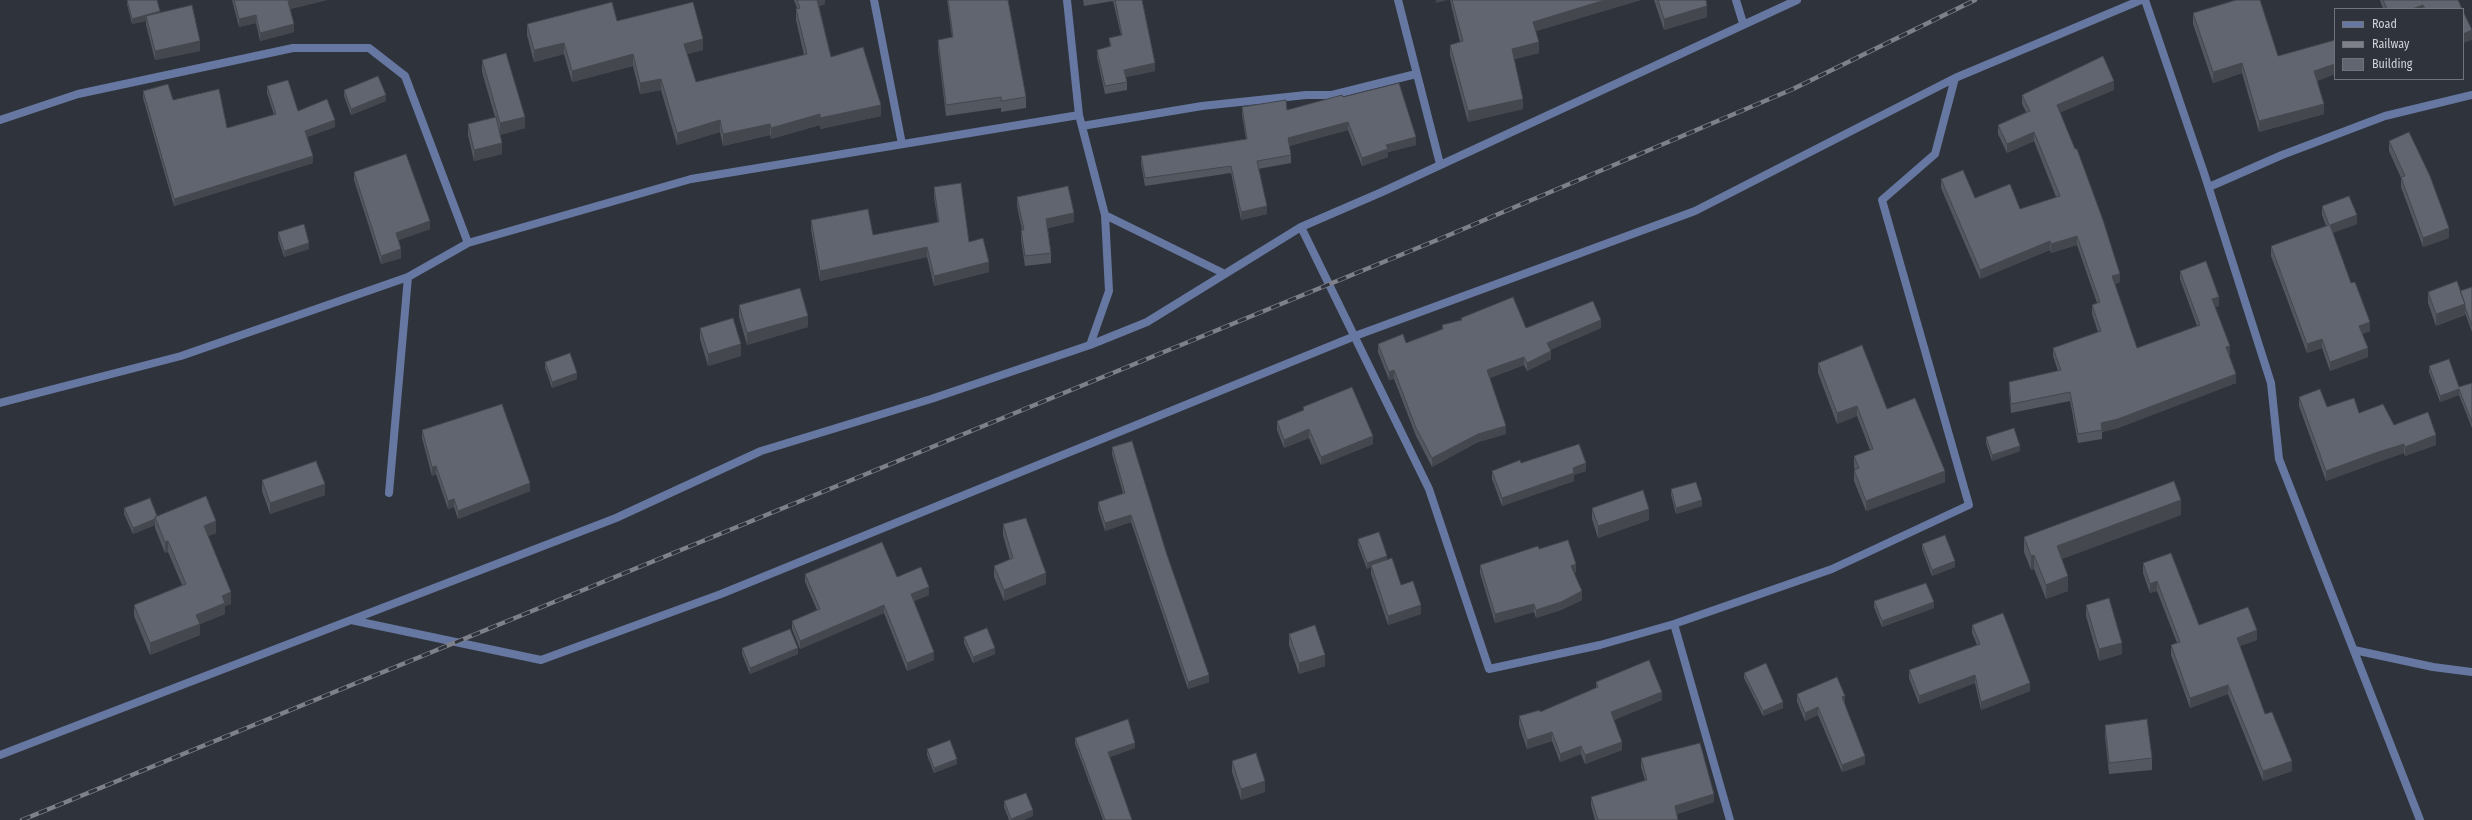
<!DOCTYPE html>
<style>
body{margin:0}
#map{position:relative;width:2472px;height:820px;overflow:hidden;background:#2f333c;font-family:"Fira Sans Condensed",sans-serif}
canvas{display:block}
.legend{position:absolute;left:2334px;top:8px;width:130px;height:72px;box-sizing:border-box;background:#2f333c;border:1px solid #6f737a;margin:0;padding:5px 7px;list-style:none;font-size:12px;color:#d0d2d8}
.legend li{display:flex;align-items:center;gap:8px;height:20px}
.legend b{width:20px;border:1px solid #6f737a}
</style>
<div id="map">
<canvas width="2472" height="820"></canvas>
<ul class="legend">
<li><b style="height:5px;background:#6678a1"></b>Road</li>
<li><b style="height:5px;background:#7e8189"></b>Railway</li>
<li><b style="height:11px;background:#61656f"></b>Building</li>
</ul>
</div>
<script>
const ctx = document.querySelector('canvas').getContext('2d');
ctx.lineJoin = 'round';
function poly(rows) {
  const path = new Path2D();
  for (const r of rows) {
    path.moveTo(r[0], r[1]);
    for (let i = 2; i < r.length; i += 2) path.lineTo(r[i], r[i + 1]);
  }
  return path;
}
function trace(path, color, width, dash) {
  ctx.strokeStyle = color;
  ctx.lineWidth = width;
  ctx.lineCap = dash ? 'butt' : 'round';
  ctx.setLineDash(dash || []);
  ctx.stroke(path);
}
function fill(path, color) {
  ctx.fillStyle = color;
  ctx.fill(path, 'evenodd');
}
trace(poly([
 [874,0,902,144],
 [1067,0,1079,115,1105,215,1225,274],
 [1398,0,1440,164],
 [1736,0,1743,23],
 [2145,0,2204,173,2271,383,2279,459,2420,820],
 [0,120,78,94,293,48,369,48,405,76,468,243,691,179,1079,115],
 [1082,126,1202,106,1306,95,1332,95,1416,74],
 [2209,187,2282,155,2385,116,2472,95],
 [1301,227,1429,489,1489,669,1600,645,1674,624,1832,569,1969,505,1882,200,1935,154,1955,78,2141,0],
 [1090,345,1109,291,1105,215],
 [0,403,181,356,408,277],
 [389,493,408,277,468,243],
 [351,620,616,518,761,451,931,399,1090,345,1147,322,1301,227,1382,192,1797,0],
 [1674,624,1730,820],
 [2354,650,2433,667,2472,672],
 [0,755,351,620,541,660,721,594,1355,336,1695,211,1955,78]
]), '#6678a1', 8);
const rail = poly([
 [22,820,1442,238,1793,89,1975,0]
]);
trace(rail, '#7e8189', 4.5);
trace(rail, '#2f333c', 3, [9]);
fill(poly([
 [127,0,157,0,160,12,200,51,155,60,146,25,146,21,132,24,127,4],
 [232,0,327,0,290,9,294,32,260,41,256,23,239,27],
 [794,0,825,0,825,4,819,6,831,57,881,116,820,129,820,125,771,139,770,135,723,146,720,132,677,145,661,90,640,94,633,66,572,82,564,54,534,62,527,35,527,24,617,21,703,50,687,54,696,82,804,55,796,20,796,9,797,8],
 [947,0,1008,0,1026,97,1026,108,1001,112,1001,108,946,116,938,50,938,40,952,37],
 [1083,0,1142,0,1155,71,1126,77,1127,82,1127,90,1105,94,1097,57,1097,50,1110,47,1109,38,1121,35,1113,1,1084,6],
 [1450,0,1641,0,1536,31,1539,53,1514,59,1523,109,1468,122,1450,55,1450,45,1460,42],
 [1654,0,1706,0,1707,17,1664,30],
 [2380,0,2458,0,2462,9,2383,9],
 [2193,13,2278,56,2334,41,2334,35,2335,35,2335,74,2317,81,2324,114,2259,132,2242,73,2213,83,2193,24],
 [482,60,525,128,500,135,502,154,474,161,468,135,468,124,495,117,482,72],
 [267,86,298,111,335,127,307,137,313,163,174,206,143,98,143,91,173,100,227,128,274,115,267,93],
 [344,90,386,101,351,115,344,96],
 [2114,90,2060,112,2120,282,2115,284,2137,348,2197,326,2180,279,2180,271,2219,306,2215,307,2230,355,2229,355,2236,383,2118,428,2102,432,2102,439,2078,443,2070,401,2011,413,2009,391,2009,382,2058,371,2053,356,2053,348,2098,332,2092,314,2092,305,2097,303,2077,245,2051,253,2050,250,1980,279,1941,188,1941,179,1975,198,2020,209,2056,197,2034,141,2007,153,1998,134,1998,125,2026,112,2022,104,2022,95],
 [1343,97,1416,145,1388,152,1388,157,1362,166,1348,130,1289,146,1291,155,1291,163,1258,169,1267,214,1241,220,1231,173,1145,186,1141,164,1141,156,1246,139,1242,115,1242,107,1287,110],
 [2389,141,2449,238,2423,247,2401,187,2401,178,2389,151],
 [354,172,430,229,399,240,401,258,381,264,354,180],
 [934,187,969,242,989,272,934,286,927,257,820,281,811,230,811,220,873,235,938,223,934,197],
 [1017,197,1074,222,1048,228,1051,253,1051,263,1025,266,1021,240,1021,230,1022,230,1017,206],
 [2322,206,2357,224,2332,233,2351,283,2370,331,2362,334,2368,357,2330,371,2322,348,2307,353,2271,256,2271,246,2326,226,2322,215],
 [278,232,309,249,284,257,278,238],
 [2472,287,2472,332,2465,313,2465,315,2436,326,2428,303,2428,292,2460,291],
 [739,305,808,327,747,345,739,317],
 [1461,318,1526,328,1601,328,1550,350,1551,359,1527,371,1524,365,1490,378,1506,434,1478,442,1432,467,1416,436,1394,379,1389,380,1378,352,1378,344,1406,343,1442,329,1442,325,1461,320],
 [700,328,741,356,708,366,700,339],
 [545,362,577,379,552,388,545,368],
 [1818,363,1887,409,1945,482,1866,511,1854,481,1854,470,1855,470,1854,467,1854,456,1870,450,1857,416,1837,424,1818,373],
 [2429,366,2459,387,2472,383,2472,428,2459,395,2440,402,2429,372],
 [2299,397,2327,407,2359,413,2394,425,2436,445,2405,456,2404,453,2378,462,2326,481,2299,406],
 [1303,407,1373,444,1321,465,1309,438,1284,448,1277,430,1277,421,1303,410],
 [422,430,530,491,458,519,454,507,448,509,436,474,432,476,422,438],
 [1986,437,2020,451,1992,461,1986,443],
 [1112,447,1167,555,1209,682,1188,689,1131,522,1105,531,1098,509,1098,502,1123,493,1112,454],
 [1521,463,1586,471,1574,475,1574,481,1502,506,1492,479,1492,471],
 [262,480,325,495,270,514,262,491],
 [1671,489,1702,506,1676,514,1671,495],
 [124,508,157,516,216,533,208,536,231,604,225,606,225,614,200,624,200,635,150,655,134,616,134,605,182,585,168,552,165,553,155,528,155,525,133,534,124,514],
 [1592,508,1649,520,1598,538,1592,519],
 [2181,515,2061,559,2068,591,2046,599,2034,569,2031,570,2024,552,2024,537],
 [1003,524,1046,584,1004,601,994,577,994,566,1010,560,1003,535],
 [1358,539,1387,560,1401,585,1421,614,1388,625,1371,574,1371,567,1367,569,1358,545],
 [1922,544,1955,567,1932,576,1922,549],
 [1539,549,1576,572,1574,573,1582,600,1561,610,1536,618,1534,612,1495,623,1480,573,1480,565],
 [2143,563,2199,625,2257,640,2240,646,2265,714,2292,771,2263,781,2228,694,2190,708,2171,655,2171,645,2177,643,2157,591,2150,593,2143,573],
 [805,574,897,577,929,595,914,601,934,660,907,671,884,613,800,649,792,629,792,621,817,610,805,582],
 [1874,601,1934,608,1882,627,1874,607],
 [2086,605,2122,654,2099,661,2086,616],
 [1972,625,2030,691,1981,710,1975,683,1919,704,1909,678,1909,670,1977,645,1972,633],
 [1289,634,1325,666,1299,674,1289,645],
 [964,637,995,654,973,663,964,643],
 [742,648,798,654,750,674,742,654],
 [1744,673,1783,708,1763,716,1744,678],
 [1596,682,1662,700,1614,720,1622,750,1585,764,1581,754,1560,762,1552,741,1527,749,1519,725,1519,716,1540,712,1596,688],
 [1797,694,1845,704,1865,764,1842,772,1818,715,1805,721,1797,702],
 [2105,725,2152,758,2152,770,2109,774,2105,736],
 [1075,738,1135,748,1109,757,1132,820,1103,820,1075,744],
 [927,749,957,764,934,773,927,755],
 [1641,758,1714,802,1677,814,1678,820,1595,820,1591,805,1591,797,1645,780,1641,767],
 [1232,761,1265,792,1241,800,1232,772],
 [1004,801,1033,816,1023,820,1009,820,1004,807]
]), '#53575f');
fill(poly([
 [294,0,327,0,288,9,288,1],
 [816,0,825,0,825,4,816,7],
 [1436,0,1448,0,1436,3],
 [1605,0,1641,0,1533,32,1533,22],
 [2423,5,2423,9,2412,9],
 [1707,6,1707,17,1664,30,1664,19],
 [160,11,160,17,146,16,146,21,132,24,132,19],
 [256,15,256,23,239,27,239,19],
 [294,24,294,32,260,41,260,33],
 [2472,30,2472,40,2463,43,2463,34],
 [703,39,703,50,684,55,684,44],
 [200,41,200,51,155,60,155,51],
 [1539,42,1539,53,1512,60,1512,49],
 [564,43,564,54,534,62,534,50],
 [633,54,633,66,572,82,572,71],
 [1155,63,1155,71,1124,77,1124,70],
 [2242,63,2242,73,2213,83,2213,72],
 [2335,64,2335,74,2314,82,2314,71],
 [661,79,661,90,640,94,640,83],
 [2114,81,2114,90,2057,114,2057,105],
 [386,95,386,101,351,115,351,109],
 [1523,99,1523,109,1468,122,1468,111],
 [2324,104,2324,114,2259,132,2259,121],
 [881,105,881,116,820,129,820,118],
 [820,114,820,125,771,139,771,128],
 [525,117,525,128,500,135,500,123],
 [335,120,335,127,305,138,305,131],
 [720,120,720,132,677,145,677,133],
 [1348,122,1348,130,1288,146,1288,138],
 [770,124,770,135,723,146,723,134],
 [2034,132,2034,141,2007,153,2007,144],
 [1416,137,1416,145,1388,152,1388,157,1362,166,1362,158,1386,145],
 [502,143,502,154,474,161,474,150],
 [313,156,313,163,174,206,174,199],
 [1267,206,1267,214,1241,220,1241,212],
 [1074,213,1074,222,1046,228,1046,219],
 [2357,215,2357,224,2330,234,2330,225],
 [430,221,430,229,396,241,396,233],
 [2449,228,2449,238,2423,247,2423,238],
 [2077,236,2077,245,2051,253,2051,244],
 [2050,241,2050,250,1980,279,1980,270],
 [309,243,309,249,284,257,284,251],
 [927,247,927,257,820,281,820,271],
 [401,249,401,258,381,264,381,256],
 [989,262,989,272,934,286,934,276],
 [2120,274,2120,282,2112,285,2112,276],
 [2219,297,2219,306,2212,308,2212,299],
 [2465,304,2465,315,2436,326,2436,314],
 [808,316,808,327,747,345,747,333],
 [1601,320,1601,328,1547,351,1547,343],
 [2370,322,2370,331,2359,335,2359,326],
 [2322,339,2322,348,2307,353,2307,344],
 [741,344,741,356,708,366,708,354],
 [2230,346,2230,355,2226,356,2226,347],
 [2368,348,2368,357,2330,371,2330,362],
 [1551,351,1551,359,1527,371,1527,363],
 [1524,357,1524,365,1487,379,1487,370],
 [1394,370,1394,379,1389,380,1389,372],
 [577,373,577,379,552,388,552,382],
 [2236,374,2236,383,2118,428,2102,432,2101,423],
 [2459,389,2459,395,2440,402,2440,396],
 [1857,406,1857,416,1837,424,1837,413],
 [1506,426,1506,434,1478,442,1432,467,1432,458,1478,434],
 [1309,429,1309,438,1284,448,1284,440],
 [2436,435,2436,445,2405,456,2405,447],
 [1373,436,1373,444,1321,465,1321,457],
 [2404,444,2404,453,2378,462,2326,481,2326,471,2378,452],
 [2020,446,2020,451,1992,461,1992,455],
 [1586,463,1586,471,1574,475,1574,481,1502,506,1502,498,1573,468],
 [436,466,436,474,432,476,432,467],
 [1945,471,1945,482,1866,511,1866,501],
 [530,483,530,491,458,519,458,511],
 [325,484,325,495,270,514,270,503],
 [454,499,454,507,448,509,448,501],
 [1702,500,1702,506,1676,514,1676,508],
 [2181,500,2181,515,2057,561,2057,546],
 [1649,509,1649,520,1598,538,1598,526],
 [1131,515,1131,522,1105,531,1105,523],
 [155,519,155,525,133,534,133,528],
 [216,521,216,533,204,538,204,526],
 [168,541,168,552,165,553,165,542],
 [2034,555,2034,569,2031,570,2031,556],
 [1387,556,1387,562,1371,565,1371,567,1367,569,1367,563],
 [1955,561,1955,567,1932,576,1932,570],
 [1576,564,1576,572,1571,574,1571,566],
 [1046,573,1046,584,1004,601,1004,590],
 [2068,576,2068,591,2046,599,2046,585],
 [2157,581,2157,591,2150,593,2150,584],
 [929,587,929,595,911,602,911,594],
 [1582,591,1582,600,1561,610,1536,618,1536,610],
 [231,592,231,604,225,606,225,614,200,624,200,635,150,655,150,643,196,615,222,596],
 [1934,602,1934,608,1882,627,1882,621],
 [1534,604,1534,612,1495,623,1495,614],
 [884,605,884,613,800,649,800,641],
 [1421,605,1421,614,1388,625,1388,616],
 [2257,630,2257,640,2237,647,2237,638],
 [2122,643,2122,654,2099,661,2099,649],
 [798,648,798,654,750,674,750,668],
 [995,648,995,654,973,663,973,657],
 [934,652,934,660,907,671,907,663],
 [1325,655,1325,666,1299,674,1299,663],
 [1209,675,1209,682,1188,689,1188,682],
 [1975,675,1975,683,1919,704,1919,696],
 [2030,683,2030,691,1981,710,1981,702],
 [2228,685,2228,694,2190,708,2190,698],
 [1662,692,1662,700,1611,721,1611,712],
 [1845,696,1845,704,1842,705,1842,697],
 [1783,702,1783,708,1763,716,1763,711],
 [1818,707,1818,715,1805,721,1805,713],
 [1552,732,1552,741,1527,749,1527,740],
 [1622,742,1622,750,1585,764,1585,755],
 [1135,743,1135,748,1108,758,1108,752],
 [1581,746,1581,754,1560,762,1560,754],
 [1865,756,1865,764,1842,772,1842,765],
 [957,759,957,764,934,773,934,768],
 [2292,761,2292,771,2263,781,2263,771],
 [1265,781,1265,792,1241,800,1241,789],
 [1714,794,1714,802,1675,814,1675,806],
 [1033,810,1033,816,1023,820,1011,820,1011,819]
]), '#44474e');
const building = poly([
 [127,0,157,0,160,11,132,19,127,0],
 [234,0,294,0,288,1,294,24,260,33,256,15,239,19,234,0],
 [797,0,817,0,831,57,863,47,881,105,820,118,820,114,771,128,770,124,723,134,720,120,677,133,661,79,640,83,633,54,572,71,564,43,534,50,527,24,612,2,617,21,693,2,703,39,684,44,696,82,807,54,796,9,800,8,797,0],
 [948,0,1008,0,1026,97,1001,101,1001,97,946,105,938,40,953,37,948,0],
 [1115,0,1142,0,1155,63,1124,70,1127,82,1105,86,1097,50,1111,46,1109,38,1122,35,1115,0],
 [1452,0,1605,0,1533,22,1539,42,1512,49,1523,99,1468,111,1450,45,1463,41,1452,0],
 [1658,0,1706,0,1707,6,1664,19,1658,0],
 [2236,0,2260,0,2278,56,2335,40,2335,64,2314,71,2324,104,2259,121,2242,63,2213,72,2193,13,2236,0],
 [2383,0,2458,0,2462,9,2425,9,2423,5,2412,9,2387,9,2383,0],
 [192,5,200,41,155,51,146,16,192,5],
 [2463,11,2472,30,2463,34,2463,11],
 [506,53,525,117,500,123,482,60,506,53],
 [2103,56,2114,81,2057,105,2075,149,2077,149,2103,220,2120,274,2112,276,2137,348,2200,325,2180,271,2206,261,2219,297,2212,299,2230,346,2226,347,2236,374,2118,419,2101,423,2102,430,2078,434,2070,392,2011,404,2009,382,2061,370,2053,348,2101,331,2092,305,2100,302,2077,236,2051,244,2050,241,1980,270,1941,179,1963,170,1975,198,2010,184,2020,209,2060,196,2034,132,2007,144,1998,125,2030,111,2022,95,2103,56],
 [378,76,386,95,351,109,344,90,378,76],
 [288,80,298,111,327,99,335,120,305,131,313,156,174,199,143,91,168,84,173,100,219,89,227,128,276,114,267,86,288,80],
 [1399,83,1416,137,1386,145,1388,149,1362,158,1348,122,1288,138,1291,155,1257,161,1267,206,1241,212,1231,166,1145,178,1141,156,1247,139,1242,107,1286,100,1287,110,1342,95,1343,97,1399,83],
 [496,117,502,143,474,150,468,124,496,117],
 [2409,132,2430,176,2449,228,2423,238,2401,177,2405,176,2389,141,2409,132],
 [406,154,430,221,396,233,401,249,381,256,354,172,406,154],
 [961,183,969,242,983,238,989,262,934,276,927,247,820,271,811,220,868,209,873,235,939,222,934,187,961,183],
 [1068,186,1074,213,1046,219,1051,253,1025,256,1021,230,1024,230,1017,197,1068,186],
 [2349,196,2357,215,2330,225,2351,283,2355,282,2370,322,2359,326,2368,348,2330,362,2322,339,2307,344,2271,246,2329,225,2322,206,2349,196],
 [304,224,309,243,284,251,278,232,304,224],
 [2457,281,2465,304,2436,314,2428,292,2457,281],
 [2472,287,2472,326,2465,307,2465,304,2460,291,2472,287],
 [800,288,808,316,747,333,739,305,800,288],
 [1513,297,1526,328,1593,301,1601,320,1547,343,1551,351,1527,363,1524,357,1487,370,1506,426,1478,434,1432,458,1416,428,1394,370,1389,372,1378,344,1403,334,1406,343,1443,329,1442,325,1462,320,1461,318,1513,297],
 [733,318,741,344,708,354,700,328,733,318],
 [1862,345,1887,409,1915,398,1945,471,1866,501,1854,470,1859,468,1854,456,1873,449,1857,406,1837,413,1818,363,1862,345],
 [570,353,577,373,552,382,545,362,570,353],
 [2449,359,2459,387,2472,383,2472,422,2459,389,2440,396,2429,366,2449,359],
 [1352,387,1373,436,1321,457,1309,429,1284,440,1277,421,1304,410,1303,407,1352,387],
 [2320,389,2327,407,2354,398,2359,413,2383,404,2394,425,2428,412,2436,435,2405,447,2404,444,2378,452,2326,471,2299,397,2320,389],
 [502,404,530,483,458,511,454,499,448,501,436,466,432,467,422,430,502,404],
 [2014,428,2020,446,1992,455,1986,437,2014,428],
 [1132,441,1167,555,1209,675,1188,682,1131,515,1105,523,1098,502,1125,493,1112,447,1132,441],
 [1579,444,1586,463,1573,468,1574,473,1502,498,1492,471,1520,460,1521,463,1579,444],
 [316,461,325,484,270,503,262,480,316,461],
 [2174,481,2181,500,2057,546,2068,576,2046,585,2034,555,2031,556,2024,537,2174,481],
 [1696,482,1702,500,1676,508,1671,489,1696,482],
 [1643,490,1649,509,1598,526,1592,508,1643,490],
 [206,496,216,521,204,526,231,592,222,596,225,603,196,615,200,624,150,643,134,605,186,584,168,541,165,542,155,517,206,496],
 [150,498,157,516,155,517,155,519,133,528,124,508,150,498],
 [1026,518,1046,573,1004,590,994,566,1013,558,1003,524,1026,518],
 [1379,532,1387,556,1367,563,1358,539,1379,532],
 [1945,535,1955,561,1932,570,1922,544,1945,535],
 [1568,540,1576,564,1571,566,1582,591,1561,602,1536,610,1534,604,1495,614,1480,565,1538,546,1539,549,1568,540],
 [882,542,897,577,921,567,929,587,911,594,934,652,907,663,884,605,800,641,792,621,820,609,805,574,882,542],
 [2171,553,2199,625,2248,607,2257,630,2237,638,2265,714,2272,712,2292,761,2263,771,2228,685,2190,698,2171,645,2180,642,2157,581,2150,584,2143,563,2171,553],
 [1392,558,1401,585,1413,581,1421,605,1388,616,1371,565,1392,558],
 [1926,583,1934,602,1882,621,1874,601,1926,583],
 [2109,598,2122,643,2099,649,2086,605,2109,598],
 [2003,613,2030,683,1981,702,1975,675,1919,696,1909,670,1980,644,1972,625,2003,613],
 [1315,625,1325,655,1299,663,1289,634,1315,625],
 [987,628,995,648,973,657,964,637,987,628],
 [790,629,798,648,750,668,742,648,790,629],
 [1649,660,1662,692,1611,712,1622,742,1585,755,1581,746,1560,754,1552,732,1527,740,1519,716,1540,710,1540,712,1598,687,1596,682,1649,660],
 [1766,663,1783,702,1763,711,1744,673,1766,663],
 [1837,677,1845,696,1842,697,1865,756,1842,765,1818,707,1805,713,1797,694,1837,677],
 [1128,719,1135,743,1108,752,1132,820,1105,820,1075,738,1128,719],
 [2147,719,2152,758,2109,763,2105,725,2147,719],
 [950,740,957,759,934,768,927,749,950,740],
 [1700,743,1714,794,1675,806,1678,820,1598,820,1591,797,1647,780,1641,758,1700,743],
 [1256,753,1265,781,1241,789,1232,761,1256,753],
 [1026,793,1033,810,1011,819,1004,801,1026,793]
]);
fill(building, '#61656f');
trace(building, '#44474e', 1);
</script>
